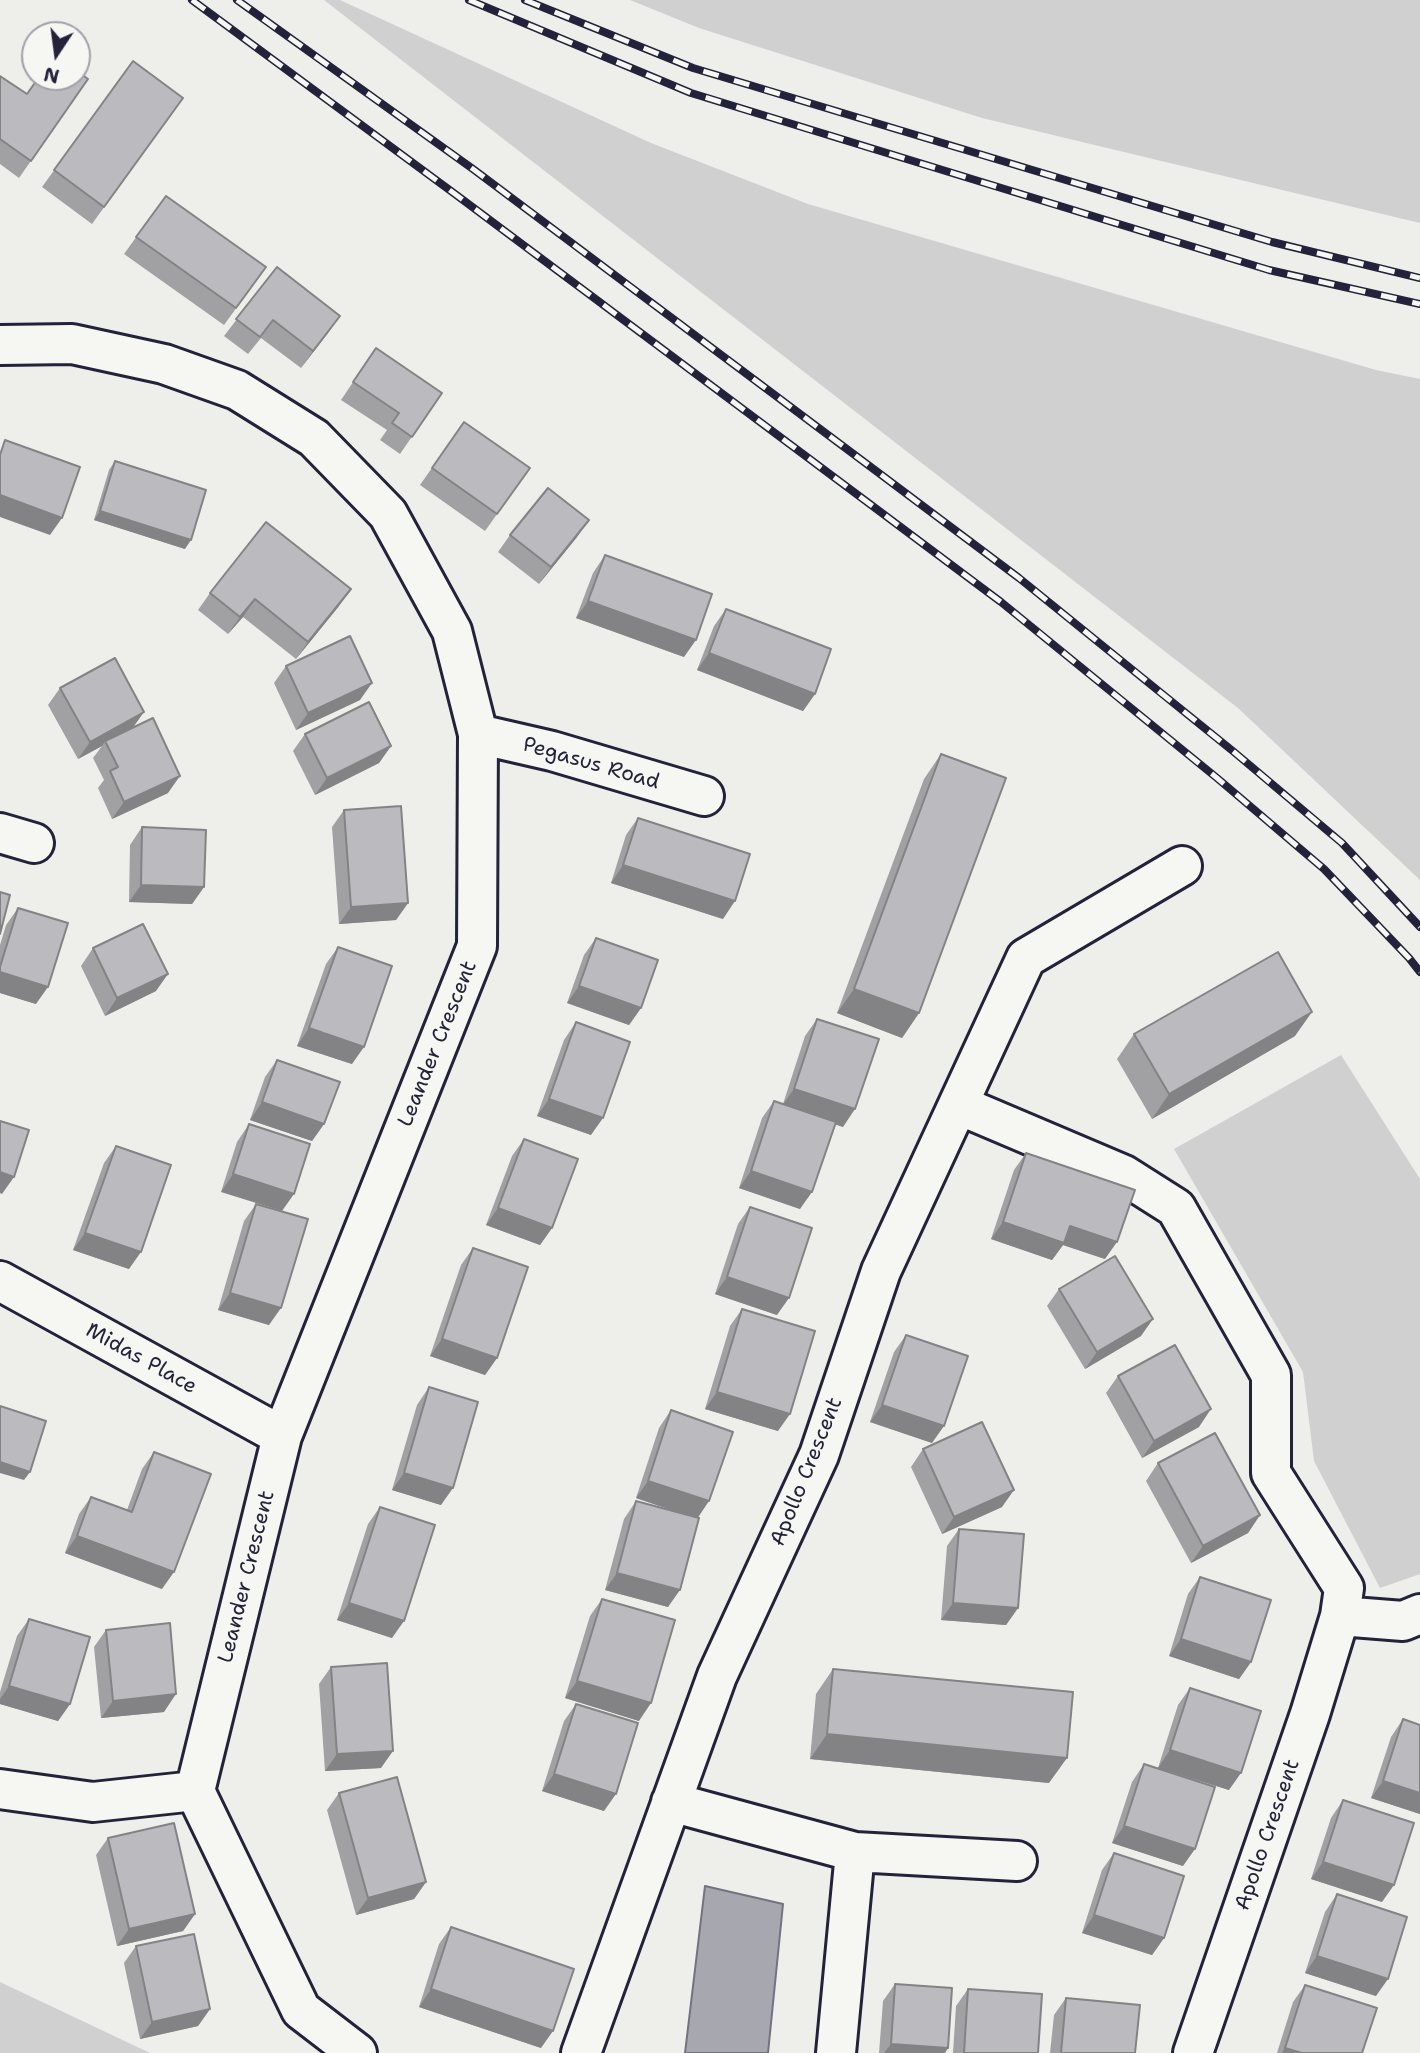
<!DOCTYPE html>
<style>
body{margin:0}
#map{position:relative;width:1420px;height:2053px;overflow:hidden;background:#eeeeeb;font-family:"Shantell Sans",sans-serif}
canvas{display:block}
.north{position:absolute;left:21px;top:21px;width:70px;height:70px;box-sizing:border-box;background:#f6f6f2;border:2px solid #a1a1a9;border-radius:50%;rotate:193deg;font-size:19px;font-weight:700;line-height:28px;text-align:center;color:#22223b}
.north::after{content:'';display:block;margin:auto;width:24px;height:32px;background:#22223b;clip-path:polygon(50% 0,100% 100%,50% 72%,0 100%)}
</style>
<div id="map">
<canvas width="1420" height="2053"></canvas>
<div class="north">N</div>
</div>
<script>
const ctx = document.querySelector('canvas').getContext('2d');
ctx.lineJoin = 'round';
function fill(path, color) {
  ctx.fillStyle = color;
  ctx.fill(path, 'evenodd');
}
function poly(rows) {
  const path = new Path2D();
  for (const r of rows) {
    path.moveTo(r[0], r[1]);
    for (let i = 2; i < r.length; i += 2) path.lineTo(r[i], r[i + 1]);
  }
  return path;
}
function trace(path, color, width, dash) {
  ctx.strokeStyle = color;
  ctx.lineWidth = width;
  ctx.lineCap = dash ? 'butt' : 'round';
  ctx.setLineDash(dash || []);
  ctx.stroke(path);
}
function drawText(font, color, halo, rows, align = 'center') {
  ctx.font = font + ' "Shantell Sans",sans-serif';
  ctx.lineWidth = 6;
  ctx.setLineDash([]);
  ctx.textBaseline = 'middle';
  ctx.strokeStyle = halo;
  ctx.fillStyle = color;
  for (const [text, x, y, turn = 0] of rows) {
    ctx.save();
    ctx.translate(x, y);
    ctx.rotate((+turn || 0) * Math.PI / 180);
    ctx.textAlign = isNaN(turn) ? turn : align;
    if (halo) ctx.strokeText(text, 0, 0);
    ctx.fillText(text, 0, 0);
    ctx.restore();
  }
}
fill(poly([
 [324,0,340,0,651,143,808,204,1376,370,1420,379,1420,880,1238,708],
 [630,0,1420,0,1420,223,982,118,699,28],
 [1341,1055,1420,1179,1420,1574,1380,1588,1314,1461,1303,1372,1174,1149],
 [0,1982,150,2053,0,2053]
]), '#d0d0d1');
const water = poly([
 [705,1886,783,1904,768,2053,685,2053,705,1886]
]);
fill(water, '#a7a7af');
trace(water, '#727281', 2);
const minor = poly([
 [0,345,72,344,164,364,237,390,314,438,388,514,452,631,478,734,477,946,282,1436,195,1791,301,2010,357,2053],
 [478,734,552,751,704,796],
 [0,833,34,843],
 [959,1105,1124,1175,1176,1208,1271,1375,1271,1473,1344,1588,1340,1616,1310,1714,1193,2053],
 [0,1281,282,1436],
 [1340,1616,1403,1621,1420,1614],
 [0,1789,93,1802,195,1791],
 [671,1802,855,1852,836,2053],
 [855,1852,1017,1861],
 [581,2053,717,1676,819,1455,881,1271,1026,958,1182,866]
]);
trace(minor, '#22223b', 44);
trace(minor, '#f6f6f2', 38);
const rail = poly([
 [192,0,455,194,1001,602,1217,778,1324,869,1409,958,1420,972],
 [237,0,473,169,1019,578,1234,752,1342,843,1420,927],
 [469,0,691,93,1269,270,1420,304],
 [525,0,693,68,1272,242,1420,278]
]);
trace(rail, '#22223b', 8);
trace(rail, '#f6f6f2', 5, [16]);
fill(poly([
 [133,61,183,98,92,224,42,187],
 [0,76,27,94,88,79,19,178,0,164],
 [166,196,266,267,224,325,124,254],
 [277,267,328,333,301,368,261,338,248,354,224,336],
 [376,348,442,393,400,454,380,440,387,430,341,400],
 [464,422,530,468,485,531,420,485],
 [115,461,185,549,94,520,109,470],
 [510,535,577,537,539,584,498,552],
 [605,555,684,657,576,618,593,573],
 [210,593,339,606,296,659,243,617,228,634,198,610],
 [726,609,815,694,803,711,697,670,714,626],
 [286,666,360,700,296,730,274,683],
 [60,688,133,728,168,793,112,819,98,788,104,780,93,758,102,746,78,759,48,705],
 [305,734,391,746,379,763,315,795,293,751],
 [941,754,919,1013,902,1038,837,1013,924,779],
 [344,810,408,903,396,920,339,924,332,827],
 [638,818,723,919,611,883,626,835],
 [142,827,204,887,192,904,129,902,130,845],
 [18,908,36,1004,0,993,0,945,6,925],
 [596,938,641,1008,629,1025,567,1003,584,955],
 [338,947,352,1064,297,1046,326,964],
 [93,948,156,991,105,1016,81,966],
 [817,1019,843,1127,835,1124,800,1209,739,1188,762,1118,774,1101,783,1104,805,1036],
 [576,1022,591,1135,537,1116,564,1040],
 [1134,1034,1295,1036,1152,1119,1117,1059],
 [277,1060,324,1124,312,1141,250,1120,265,1077],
 [249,1124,310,1144,221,1192,237,1142],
 [524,1139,552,1228,540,1245,486,1225,512,1156],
 [116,1146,129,1269,73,1250,104,1163],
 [1026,1153,1105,1259,1063,1245,1052,1260,991,1239,1014,1170],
 [256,1204,269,1325,218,1310,244,1221],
 [750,1207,777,1315,715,1294,738,1224],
 [473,1248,497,1358,485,1375,430,1356,461,1265],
 [1059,1289,1141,1336,1085,1369,1047,1306],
 [742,1309,778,1431,705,1409,730,1326],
 [906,1335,932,1443,870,1422,894,1352],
 [1118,1376,1199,1427,1142,1458,1106,1393],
 [429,1387,441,1505,392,1490,417,1405],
 [671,1410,698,1518,668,1607,605,1590,624,1519,636,1501,687,1515,636,1498,659,1428],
 [923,1449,1002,1507,942,1534,911,1467],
 [154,1452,162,1589,65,1553,79,1514,91,1497,127,1510,142,1469],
 [1158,1463,1260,1515,1248,1533,1191,1563,1146,1481],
 [380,1507,392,1638,337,1620,368,1524],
 [959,1529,1018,1608,1006,1625,941,1620,947,1546],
 [1200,1577,1251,1662,1239,1679,1169,1656,1188,1594],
 [602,1599,639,1721,565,1698,590,1616],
 [29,1619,70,1704,58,1721,0,1704,0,1692,17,1636],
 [106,1630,164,1712,101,1718,94,1647],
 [331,1667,381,1768,325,1771,319,1684],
 [833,1669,1049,1783,810,1759,816,1694],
 [1190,1688,1229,1790,1158,1768,1178,1705],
 [576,1704,604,1811,542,1791,564,1721],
 [1403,1719,1420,1814,1371,1798,1391,1737],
 [1144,1764,1183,1866,1112,1843,1132,1782],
 [339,1793,426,1882,414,1899,356,1915,327,1810],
 [1343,1800,1382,1902,1311,1879,1331,1818],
 [108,1838,195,1914,183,1931,117,1946,96,1855],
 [1114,1853,1164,1938,1152,1955,1082,1933,1102,1870],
 [1337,1894,1376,1996,1305,1973,1325,1912],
 [451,1927,541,2048,419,2007,439,1944],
 [136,1946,210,2009,198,2026,140,2039,124,1963],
 [895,1984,945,2053,879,2053,883,2001],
 [1305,1985,1362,2053,1277,2053,1293,2002],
 [968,1989,1038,2053,953,2053,956,2006],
 [1066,1998,1135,2053,1050,2053,1054,2015]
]), '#a1a1a4');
fill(poly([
 [340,316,328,333,301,368,313,351],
 [0,495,62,518,50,535,0,517],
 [100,511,191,540,185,549,94,520],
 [589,520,577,537,539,584,551,567],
 [351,589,339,606,296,659,308,642],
 [255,599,243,617,228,634,240,617],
 [588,601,696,640,684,657,576,618],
 [709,653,815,694,803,711,697,670],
 [372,683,360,700,296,730,308,713],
 [144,712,132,729,105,741,102,746,78,759,90,742],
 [391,746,379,763,315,795,327,778],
 [180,776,168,793,112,819,124,802],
 [623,865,735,901,723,919,611,883],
 [141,885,204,887,192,904,129,902],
 [408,903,396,920,339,924,351,907],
 [0,972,48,987,36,1004,0,993],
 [168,974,156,991,105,1016,117,998],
 [579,986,641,1008,629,1025,567,1003],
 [854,989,919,1013,902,1038,837,1013],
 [1312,1012,1295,1036,1152,1119,1169,1094],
 [309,1028,364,1047,352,1064,297,1046],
 [794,1089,855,1109,843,1127,782,1106],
 [549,1099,603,1118,591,1135,537,1116],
 [262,1102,324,1124,312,1141,250,1120],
 [751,1171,812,1192,800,1209,739,1188],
 [0,1172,14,1177,2,1194,0,1193],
 [233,1174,294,1194,282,1211,221,1192],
 [498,1208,552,1228,540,1245,486,1225],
 [1003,1222,1070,1226,1117,1242,1105,1259,1063,1245,1052,1260,991,1239],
 [85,1233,141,1252,129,1269,73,1250],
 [727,1277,789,1298,777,1315,715,1294],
 [230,1293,281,1308,269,1325,218,1310],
 [1153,1319,1141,1336,1085,1369,1097,1352],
 [442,1339,497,1358,485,1375,430,1356],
 [717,1392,790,1414,778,1431,705,1409],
 [882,1405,944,1426,932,1443,870,1422],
 [1211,1409,1199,1427,1142,1458,1154,1441],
 [0,1462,30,1472,24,1480,0,1473],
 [404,1473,453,1488,441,1505,392,1490],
 [648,1481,709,1501,697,1519,636,1498],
 [1014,1490,1002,1507,942,1534,954,1517],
 [1260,1515,1248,1533,1191,1563,1203,1546],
 [77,1536,174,1572,162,1589,65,1553],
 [617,1573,680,1590,668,1607,605,1590],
 [349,1603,404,1621,392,1638,337,1620],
 [953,1603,1018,1608,1006,1625,941,1620],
 [1181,1639,1251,1662,1239,1679,1169,1656],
 [577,1681,651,1703,639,1721,565,1698],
 [9,1686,70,1704,58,1721,0,1704,0,1699],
 [176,1694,164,1712,101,1718,113,1701],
 [827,1734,1067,1758,1049,1783,810,1759],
 [1170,1750,1241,1773,1229,1790,1158,1768],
 [393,1751,381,1768,325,1771,337,1754],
 [554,1774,616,1794,604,1811,542,1791],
 [1383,1781,1420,1793,1420,1814,1371,1798],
 [1124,1826,1195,1849,1183,1866,1112,1843],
 [1323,1862,1394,1885,1382,1902,1311,1879],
 [426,1882,414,1899,356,1915,368,1898],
 [195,1914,183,1931,117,1946,129,1929],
 [1094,1915,1164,1938,1152,1955,1082,1933],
 [1317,1956,1388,1979,1376,1996,1305,1973],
 [431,1989,553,2031,541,2048,419,2007],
 [210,2009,198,2026,140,2039,152,2022],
 [891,2044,948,2048,945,2053,884,2053],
 [1285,2048,1302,2053,1282,2053]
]), '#838386');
const building = poly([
 [133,61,183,98,104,207,54,170,133,61],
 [77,71,88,79,31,161,0,139,0,76,27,94,39,77,77,77,77,71],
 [166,196,266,267,236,308,136,237,166,196],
 [277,267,340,316,313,351,273,320,260,337,236,319,277,267],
 [376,348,442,393,412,437,392,423,399,413,353,382,376,348],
 [464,422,530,468,497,514,432,468,464,422],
 [5,440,80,467,62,518,0,495,0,455,5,440],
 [115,461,206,490,191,540,100,511,115,461],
 [548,488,589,520,551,567,510,535,548,488],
 [266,522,351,589,308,642,255,599,240,617,210,593,266,522],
 [605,555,712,594,696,640,588,601,605,555],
 [726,609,831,649,815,694,709,653,726,609],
 [350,636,372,683,308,713,286,666,350,636],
 [115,658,144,712,90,742,60,688,115,658],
 [369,702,391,746,327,778,305,734,369,702],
 [153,718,180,776,124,802,110,771,118,767,105,741,153,718],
 [941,754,1006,778,919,1013,854,989,941,754],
 [401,806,408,903,351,907,344,810,401,806],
 [638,818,750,854,735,901,623,865,638,818],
 [142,827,206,830,204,887,141,885,142,827],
 [0,892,10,895,0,934,0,892],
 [18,908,68,923,48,987,0,972,0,967,18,908],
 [143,924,168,974,117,998,93,948,143,924],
 [596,938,658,960,641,1008,579,986,596,938],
 [338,947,392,966,364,1047,309,1028,338,947],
 [1278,952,1312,1012,1169,1094,1134,1034,1278,952],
 [817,1019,879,1039,855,1109,794,1089,817,1019],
 [576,1022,630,1042,603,1118,549,1099,576,1022],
 [277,1060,340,1082,324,1124,262,1102,277,1060],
 [774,1101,836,1122,812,1192,751,1171,774,1101],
 [0,1121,29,1130,14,1177,0,1172,0,1121],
 [249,1124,310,1144,294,1194,233,1174,249,1124],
 [524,1139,578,1159,552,1228,498,1208,524,1139],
 [116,1146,171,1165,141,1252,85,1233,116,1146],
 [1026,1153,1135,1190,1117,1242,1070,1226,1064,1243,1003,1222,1026,1153],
 [256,1204,308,1219,281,1308,230,1293,256,1204],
 [750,1207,812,1228,789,1298,727,1277,750,1207],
 [473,1248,528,1267,497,1358,442,1339,473,1248],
 [1115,1256,1153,1319,1097,1352,1059,1289,1115,1256],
 [742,1309,815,1331,790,1414,717,1392,742,1309],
 [906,1335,968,1356,944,1426,882,1405,906,1335],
 [1175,1345,1211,1409,1154,1441,1118,1376,1175,1345],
 [429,1387,478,1402,453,1488,404,1473,429,1387],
 [0,1406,46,1421,30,1472,0,1462,0,1406],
 [671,1410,733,1432,709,1501,648,1481,671,1410],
 [982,1422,1014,1490,954,1517,923,1449,982,1422],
 [1215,1433,1260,1515,1203,1546,1158,1463,1215,1433],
 [154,1452,211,1474,174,1572,77,1536,91,1497,132,1512,154,1452],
 [636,1501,699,1518,680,1590,617,1573,636,1501],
 [380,1507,435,1525,404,1621,349,1603,380,1507],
 [959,1529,1024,1534,1018,1608,953,1603,959,1529],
 [1200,1577,1271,1600,1251,1662,1181,1639,1200,1577],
 [602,1599,675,1620,651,1703,577,1681,602,1599],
 [29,1619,90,1637,70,1704,9,1686,29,1619],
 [170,1623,176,1694,113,1701,106,1630,170,1623],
 [387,1663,393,1751,337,1754,331,1667,387,1663],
 [833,1669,1073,1692,1067,1758,827,1734,833,1669],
 [1190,1688,1261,1711,1241,1773,1170,1750,1190,1688],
 [576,1704,638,1723,616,1794,554,1774,576,1704],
 [1403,1719,1420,1725,1420,1793,1383,1781,1403,1719],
 [1144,1764,1215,1787,1195,1849,1124,1826,1144,1764],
 [397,1777,426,1882,368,1898,339,1793,397,1777],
 [1343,1800,1414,1823,1394,1885,1323,1862,1343,1800],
 [174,1823,195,1914,129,1929,108,1838,174,1823],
 [1114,1853,1184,1876,1164,1938,1094,1915,1114,1853],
 [1337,1894,1407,1917,1388,1979,1317,1956,1337,1894],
 [451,1927,574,1969,553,2031,431,1989,451,1927],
 [194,1934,210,2009,152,2022,136,1946,194,1934],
 [895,1984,952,1988,948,2048,891,2044,895,1984],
 [1305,1985,1377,2008,1362,2053,1302,2053,1285,2048,1305,1985],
 [968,1989,1042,1994,1038,2053,964,2053,968,1989],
 [1066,1998,1140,2005,1135,2053,1061,2053,1066,1998]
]);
fill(building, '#bbbbbf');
trace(building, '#838386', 2);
drawText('21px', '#22223b', '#f6f6f2', [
 ["Pegasus Road",591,764,16],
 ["Leander Crescent",438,1044,-68],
 ["Midas Place",141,1359,29],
 ["Apollo Crescent",807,1472,-68],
 ["Leander Crescent",247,1577,-76],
 ["Apollo Crescent",1268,1835,-71]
]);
</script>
